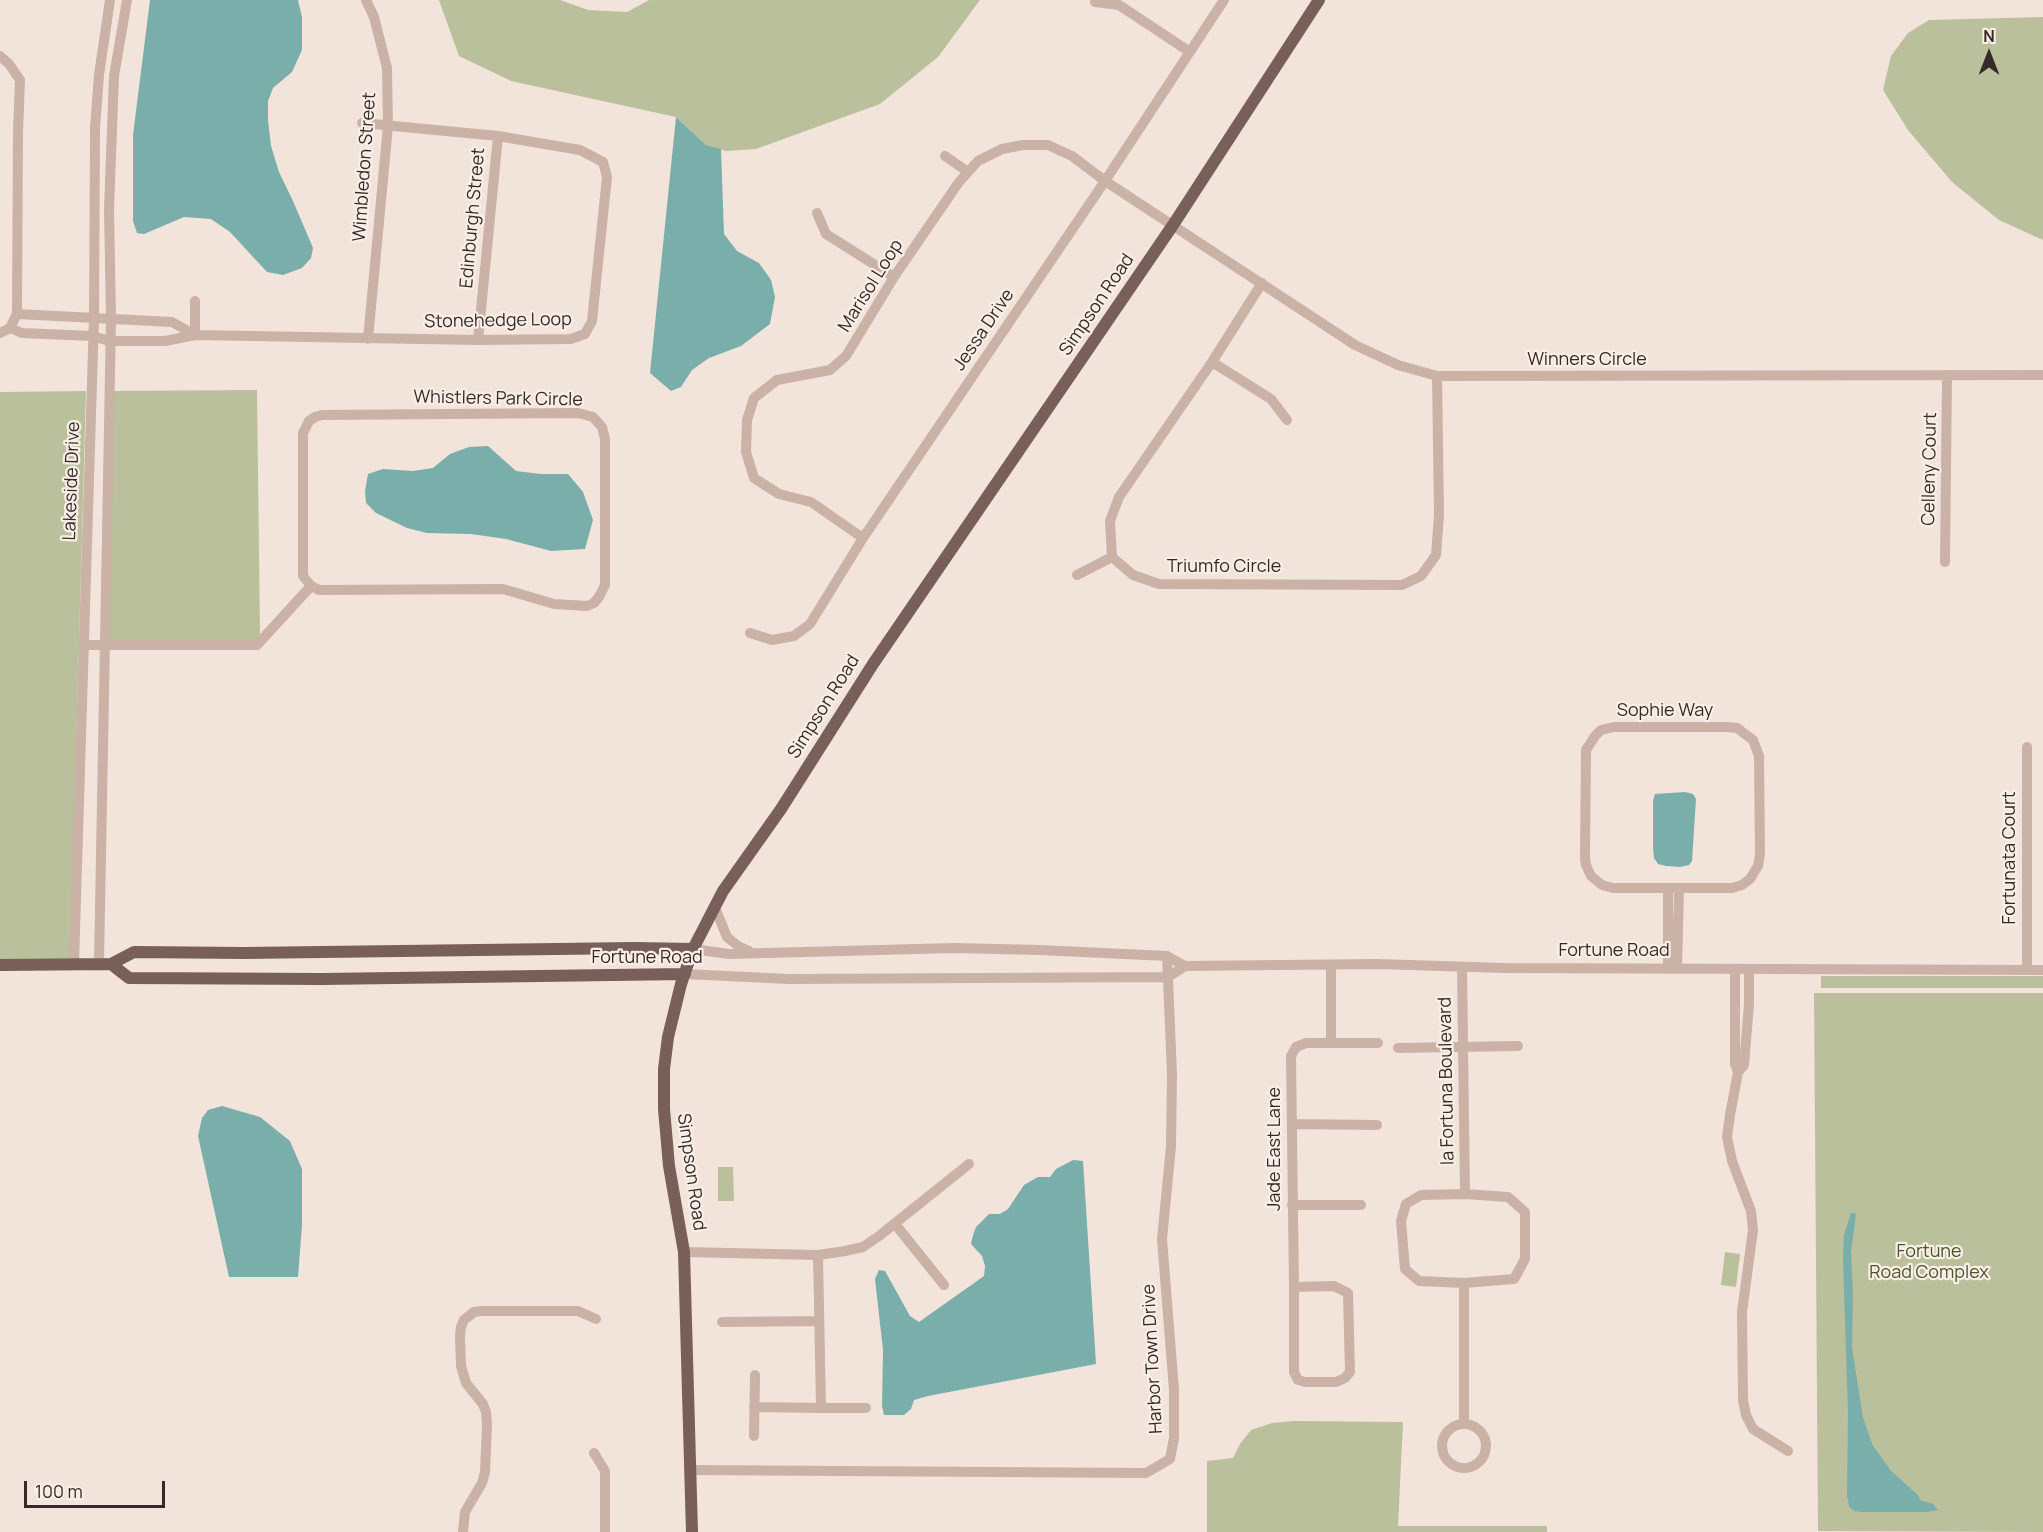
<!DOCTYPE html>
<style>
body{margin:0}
#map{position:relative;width:2043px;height:1532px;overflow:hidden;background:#f2e4db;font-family:Manrope,sans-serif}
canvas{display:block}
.north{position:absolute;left:1959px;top:24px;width:60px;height:60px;-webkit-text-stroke:4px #f9efe7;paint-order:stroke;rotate:0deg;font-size:16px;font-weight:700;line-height:24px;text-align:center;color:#362a28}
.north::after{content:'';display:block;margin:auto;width:21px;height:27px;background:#362a28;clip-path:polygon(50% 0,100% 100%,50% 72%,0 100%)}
.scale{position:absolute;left:24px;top:1481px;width:141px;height:27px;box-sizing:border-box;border:3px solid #362a28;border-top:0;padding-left:8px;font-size:18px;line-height:21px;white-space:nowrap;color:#362a28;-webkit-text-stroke:4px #f9efe7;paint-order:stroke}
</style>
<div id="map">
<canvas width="2043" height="1532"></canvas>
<div class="north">N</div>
<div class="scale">100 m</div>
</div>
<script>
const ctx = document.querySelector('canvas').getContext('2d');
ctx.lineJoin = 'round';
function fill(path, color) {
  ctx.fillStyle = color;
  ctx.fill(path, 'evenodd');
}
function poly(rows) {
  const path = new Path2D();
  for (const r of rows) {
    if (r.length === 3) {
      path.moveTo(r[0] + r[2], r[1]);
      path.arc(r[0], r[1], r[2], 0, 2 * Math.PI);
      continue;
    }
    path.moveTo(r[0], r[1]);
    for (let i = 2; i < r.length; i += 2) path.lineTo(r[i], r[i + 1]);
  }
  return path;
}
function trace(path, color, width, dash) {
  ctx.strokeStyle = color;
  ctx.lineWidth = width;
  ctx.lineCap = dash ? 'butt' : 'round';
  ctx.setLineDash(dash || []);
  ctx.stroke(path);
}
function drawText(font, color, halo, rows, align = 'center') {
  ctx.font = font + ' Manrope,sans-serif';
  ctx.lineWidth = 4.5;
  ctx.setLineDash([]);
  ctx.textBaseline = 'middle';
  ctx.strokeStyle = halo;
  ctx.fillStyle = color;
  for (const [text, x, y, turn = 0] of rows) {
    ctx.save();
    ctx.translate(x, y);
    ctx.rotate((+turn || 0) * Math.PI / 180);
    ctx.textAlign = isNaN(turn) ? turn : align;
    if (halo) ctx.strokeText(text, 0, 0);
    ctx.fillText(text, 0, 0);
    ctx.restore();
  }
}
fill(poly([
 [439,0,560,0,588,10,627,12,649,0,980,0,938,57,880,104,756,149,726,151,706,145,676,117,511,81,459,56],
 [2043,17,2043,240,1999,220,1952,182,1908,130,1883,90,1891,56,1908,33,1929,20],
 [257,390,260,634,255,640,109,641,113,391],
 [86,391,70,964,0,964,0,392],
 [1821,976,2043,976,2043,988,1821,988],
 [1814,993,2043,993,2043,1532,1818,1531],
 [718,1167,733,1167,734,1201,718,1201],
 [1725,1252,1740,1254,1736,1287,1721,1285],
 [1294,1421,1403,1422,1398,1526,1547,1526,1547,1532,1207,1532,1207,1461,1233,1458,1240,1444,1251,1430,1272,1423]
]), '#b9c09b');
fill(poly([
 [150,0,298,0,302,17,302,50,292,72,273,88,268,101,268,120,271,146,279,172,293,201,313,248,311,258,302,268,283,275,267,272,230,232,211,219,184,217,144,234,137,233,133,221,133,135],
 [676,117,706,145,721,149,724,234,737,251,759,263,771,280,775,297,770,324,741,346,709,358,692,370,681,387,671,391,650,373],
 [488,446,516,471,541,474,568,474,583,492,593,520,585,549,551,551,506,539,471,534,427,533,407,528,376,513,366,503,365,491,368,474,383,469,413,471,433,468,450,454,469,447],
 [1685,792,1693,794,1696,799,1692,861,1689,865,1680,867,1666,866,1658,864,1654,858,1653,847,1653,801,1655,794],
 [222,1106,260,1117,290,1141,302,1169,302,1225,298,1277,229,1277,198,1136,202,1118,208,1110],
 [1073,1160,1083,1161,1096,1364,928,1396,914,1400,911,1409,904,1415,884,1415,882,1406,883,1350,875,1279,879,1270,885,1271,910,1316,919,1322,984,1276,985,1266,982,1256,971,1244,973,1235,976,1227,989,1214,1000,1214,1008,1209,1024,1185,1038,1177,1050,1177,1056,1169],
 [1851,1213,1855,1213,1856,1215,1851,1252,1853,1294,1852,1347,1863,1418,1873,1446,1892,1472,1918,1495,1920,1500,1933,1504,1938,1510,1926,1512,1861,1512,1854,1511,1849,1506,1847,1495,1848,1415,1843,1258,1844,1235]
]), '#7aaeaa');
trace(poly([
 [366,0,374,17,387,68,388,126,368,339],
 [1095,2,1119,5,1190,52],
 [0,56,9,64,20,80,18,132,17,314,10,328,0,333],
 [945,156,968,172],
 [817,213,826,234,894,277],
 [1262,283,1212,362,1119,497,1110,521,1112,557,1133,575,1159,584,1402,585,1421,576,1436,555,1439,515,1437,376],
 [17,314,172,322,195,335],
 [10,328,22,333,93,336,109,341,165,341,195,335,478,340,571,339,585,334,592,321,607,177,603,162,580,150,498,136,362,123],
 [195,335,195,301],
 [478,340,498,136],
 [1212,362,1271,399,1287,420],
 [863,538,811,502,779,494,754,478,746,452,747,420,754,398,777,380,830,370,846,356,894,277,959,182,978,161,1002,149,1023,145,1048,145,1072,156,1105,181,1355,345,1398,365,1437,376,2043,375],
 [1945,562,1947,376],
 [1077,575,1112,557],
 [750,633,772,640,794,636,810,624,863,538,1105,181,1224,0],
 [83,645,257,645,311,586,319,590,503,589,554,604,587,606,594,603,599,597,605,585,605,439,602,427,593,417,578,413,322,415,315,417,309,421,303,433,303,576,311,586],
 [1614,727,1727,727,1737,728,1753,740,1759,756,1760,854,1758,866,1750,879,1742,885,1732,888,1613,888,1602,885,1591,876,1586,865,1585,858,1586,750,1595,736,1601,730,1614,727],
 [2027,747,2027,970],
 [715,908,727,937,738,946,749,951],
 [693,949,729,954,954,948,1040,950,1167,956,1185,966,1377,964,1505,968,2043,970],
 [74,963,94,318,95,128,99,75,110,0],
 [99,963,111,319,109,209,114,76,127,0],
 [1331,965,1331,1043],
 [1462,967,1465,1194,1508,1197,1525,1212,1525,1259,1514,1279,1464,1283,1419,1281,1405,1269,1401,1221,1406,1204,1421,1195,1465,1194],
 [1668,969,1668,888],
 [1677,969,1679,888],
 [1735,970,1735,1064,1738,1072],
 [1749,970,1749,1004,1744,1065,1738,1072,1730,1115,1727,1137,1732,1161,1751,1211,1753,1230,1742,1312,1743,1400,1746,1415,1753,1429,1788,1451],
 [685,974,789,979,1168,977,1185,966],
 [1398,1048,1518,1046],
 [1292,1124,1377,1125],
 [1292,1205,1361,1205],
 [895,1224,944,1285],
 [684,1252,818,1255,845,1251,863,1247,879,1236,969,1164],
 [1334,1286,1348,1293,1350,1372,1345,1378,1336,1382,1305,1382,1298,1380,1294,1372,1294,1287,1334,1286],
 [1294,1287,1291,1056,1296,1047,1306,1043,1378,1043],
 [722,1322,819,1321],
 [754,1407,821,1408,818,1255],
 [821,1408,866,1408],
 [1464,1424,1464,1283],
 [1464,1446,22],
 [754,1436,755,1375],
 [594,1453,605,1471,605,1532],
 [691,1470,1146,1473,1170,1459,1174,1438,1174,1390,1162,1239,1171,1146,1172,1074,1167,956],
 [463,1532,465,1512,482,1483,485,1472,487,1425,486,1412,483,1404,466,1383,461,1366,460,1336,461,1327,464,1320,474,1312,481,1311,578,1311,596,1319]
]), '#cab2a7', 10);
trace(poly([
 [111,964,129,978,322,979,685,974],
 [0,965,111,964,134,952,244,953,635,948,693,949],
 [692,1532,684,1252,669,1166,664,1109,664,1069,668,1037,681,984,693,949,723,891,781,809,873,664,1173,225,1319,0]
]), '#785f59', 12);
drawText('18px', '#362a28', '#f9efe7', [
 ["Wimbledon Street",365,167,-86],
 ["Edinburgh Street",473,218,-85],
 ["Marisol Loop",871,286,-58],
 ["Simpson Road",1097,305,-56],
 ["Stonehedge Loop",498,321,-1],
 ["Jessa Drive",984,330,-56],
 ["Winners Circle",1587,360],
 ["Whistlers Park Circle",498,399,1],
 ["Celleny Court",1930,469,-89],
 ["Lakeside Drive",72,481,-88],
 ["Triumfo Circle",1224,567],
 ["Simpson Road",824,707,-58],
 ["Sophie Way",1665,711],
 ["Fortunata Court",2010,858,-90],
 ["Fortune Road",1614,951],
 ["Fortune Road",647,958],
 ["la Fortuna Boulevard",1447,1081,-91],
 ["Jade East Lane",1275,1149,-90],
 ["Simpson Road",691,1172,82],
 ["Harbor Town Drive",1153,1359,-93]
]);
drawText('18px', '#4b542b', '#f9efe7', [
 ["Fortune",1929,1252],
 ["Road Complex",1929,1273]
]);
</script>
